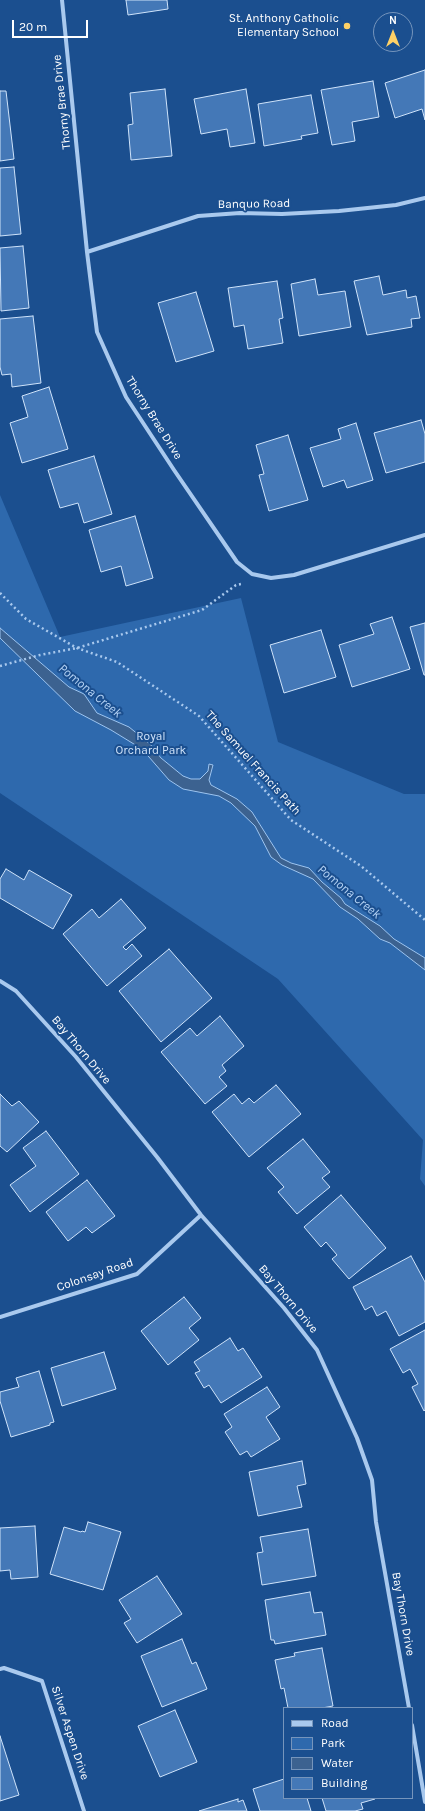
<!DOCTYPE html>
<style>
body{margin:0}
#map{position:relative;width:425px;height:1811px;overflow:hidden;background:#1b4f8f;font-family:Karla,sans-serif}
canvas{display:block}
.legend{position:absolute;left:283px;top:1707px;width:130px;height:92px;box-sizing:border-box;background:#1b4f8f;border:1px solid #7695bc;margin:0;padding:5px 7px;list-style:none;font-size:12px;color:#fff}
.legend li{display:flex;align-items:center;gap:8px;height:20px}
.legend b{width:20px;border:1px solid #7695bc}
.north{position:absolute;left:373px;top:12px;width:40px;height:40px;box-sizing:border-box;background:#1b4f8f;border:1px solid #7695bc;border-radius:50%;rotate:0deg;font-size:11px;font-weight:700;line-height:16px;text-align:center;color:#fff}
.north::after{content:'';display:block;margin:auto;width:14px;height:18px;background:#ffd166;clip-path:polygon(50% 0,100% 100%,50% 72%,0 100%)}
.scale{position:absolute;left:12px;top:20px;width:76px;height:18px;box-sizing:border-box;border:2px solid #fff;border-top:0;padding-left:5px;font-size:12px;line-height:14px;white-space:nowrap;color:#fff;-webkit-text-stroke:3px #1b4f8f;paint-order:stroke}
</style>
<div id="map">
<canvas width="425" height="1811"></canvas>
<ul class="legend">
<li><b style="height:5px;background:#a9c9ee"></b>Road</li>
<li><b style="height:11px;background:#2e69ad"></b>Park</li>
<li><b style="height:11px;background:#3c6290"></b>Water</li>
<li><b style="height:11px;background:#4478b7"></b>Building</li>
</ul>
<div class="north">N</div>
<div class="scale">20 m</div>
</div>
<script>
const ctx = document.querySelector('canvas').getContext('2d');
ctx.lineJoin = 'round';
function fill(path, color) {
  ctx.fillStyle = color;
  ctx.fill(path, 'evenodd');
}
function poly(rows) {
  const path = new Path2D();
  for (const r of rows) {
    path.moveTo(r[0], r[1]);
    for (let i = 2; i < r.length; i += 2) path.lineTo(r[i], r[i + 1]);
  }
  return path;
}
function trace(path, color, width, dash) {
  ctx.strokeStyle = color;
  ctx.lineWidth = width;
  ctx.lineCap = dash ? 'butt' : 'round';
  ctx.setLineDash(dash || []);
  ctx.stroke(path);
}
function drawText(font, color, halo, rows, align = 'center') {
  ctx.font = font + ' Karla,sans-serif';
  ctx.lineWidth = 4;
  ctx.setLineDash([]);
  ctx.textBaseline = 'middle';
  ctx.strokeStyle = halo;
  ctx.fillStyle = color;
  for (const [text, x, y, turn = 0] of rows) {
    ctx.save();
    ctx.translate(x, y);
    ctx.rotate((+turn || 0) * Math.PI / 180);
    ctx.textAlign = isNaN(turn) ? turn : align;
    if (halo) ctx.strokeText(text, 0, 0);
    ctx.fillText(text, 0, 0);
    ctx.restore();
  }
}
fill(poly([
 [0,495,60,637,241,598,278,742,404,794,425,794,425,1186,420,1179,423,1140,278,979,0,793]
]), '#2e69ad');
const water = poly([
 [0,628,69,687,84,694,97,713,129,727,150,744,161,758,183,776,191,779,200,779,208,771,209,764,213,765,209,780,211,785,237,799,252,812,281,858,291,863,309,868,322,882,341,898,345,904,380,926,394,939,425,958,425,970,390,943,380,939,358,919,340,907,313,879,282,865,271,857,255,826,231,803,219,796,183,789,169,780,142,749,111,730,75,711,0,638,0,628]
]);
fill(water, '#3c6290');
trace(water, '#9cc4f0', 1);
const building = poly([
 [126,0,167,0,168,9,128,15,126,0],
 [425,70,425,120,422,109,395,118,385,83,425,70],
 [373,81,379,117,352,122,355,141,332,145,321,90,373,81],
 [165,89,172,156,131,160,128,125,133,124,130,93,165,89],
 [246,89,255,143,230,147,227,129,201,134,194,99,246,89],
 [0,91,6,91,14,159,0,161,0,91],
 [311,95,318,133,301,136,302,139,264,146,258,104,311,95],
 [14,167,21,234,0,236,0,168,14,167],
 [23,246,29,308,1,311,0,248,23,246],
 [379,276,383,295,406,290,407,298,416,296,420,318,411,319,412,327,367,335,354,281,379,276],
 [315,279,318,295,345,291,351,327,299,336,291,284,315,279],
 [277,281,283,318,279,319,283,343,248,349,244,325,234,327,228,288,277,281],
 [196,292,214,351,176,362,158,303,196,292],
 [33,316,41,383,12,387,11,374,2,375,0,367,0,319,33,316],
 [49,387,68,449,22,463,10,423,28,417,22,396,49,387],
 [421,420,425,434,425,462,386,473,374,433,421,420],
 [356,423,373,480,347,488,344,480,323,487,310,448,341,439,338,429,356,423],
 [288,435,308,500,269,511,259,475,264,474,256,445,288,435],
 [94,456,112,514,84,523,78,503,60,508,48,470,94,456],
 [135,516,153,578,126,586,121,566,101,572,89,530,135,516],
 [392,617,410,669,352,687,339,645,374,634,370,624,392,617],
 [425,623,425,675,424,675,410,627,425,623],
 [321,630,336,677,284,693,270,645,321,630],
 [6,869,24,880,29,870,72,895,53,929,0,898,0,879,6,869],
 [121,899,146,928,123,947,126,950,132,944,142,956,107,986,63,934,92,909,99,918,121,899],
 [169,949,212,998,161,1042,119,991,169,949],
 [220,1016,244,1046,222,1065,226,1071,219,1077,227,1086,205,1104,161,1052,190,1028,197,1036,220,1016],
 [276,1085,301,1114,249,1157,212,1112,234,1094,242,1104,249,1098,254,1103,276,1085],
 [0,1094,12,1106,19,1101,39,1122,7,1152,0,1146,0,1094],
 [46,1131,79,1174,30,1212,10,1185,36,1166,23,1148,46,1131],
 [303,1139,330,1172,322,1178,330,1187,297,1214,278,1192,284,1187,267,1168,303,1139],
 [87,1180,115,1216,92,1233,86,1227,68,1241,46,1212,87,1180],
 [341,1195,386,1248,349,1279,332,1259,337,1255,326,1242,321,1247,304,1227,341,1195],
 [411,1256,425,1282,425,1322,399,1336,386,1311,377,1316,372,1306,365,1310,353,1287,411,1256],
 [184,1297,201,1318,189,1328,199,1340,168,1365,141,1331,184,1297],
 [425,1330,425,1410,424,1411,412,1387,418,1384,410,1369,403,1373,390,1349,425,1330],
 [230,1338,238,1351,243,1348,262,1377,221,1403,209,1385,204,1388,195,1373,200,1371,194,1362,230,1338],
 [104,1352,116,1389,62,1406,51,1368,104,1352],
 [39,1371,54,1422,50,1423,50,1425,11,1437,0,1401,0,1392,19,1387,16,1378,39,1371],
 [267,1387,280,1407,266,1417,280,1439,251,1457,247,1451,240,1455,225,1432,232,1427,224,1414,267,1387],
 [302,1461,306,1484,297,1486,302,1507,258,1516,249,1472,302,1461],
 [88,1522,121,1532,103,1590,50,1574,64,1527,81,1532,82,1531,85,1532,88,1522],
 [35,1526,38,1577,11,1579,10,1570,0,1571,0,1528,35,1526],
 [308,1529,316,1576,262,1585,257,1553,263,1552,260,1537,308,1529],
 [157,1576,182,1614,137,1643,124,1623,131,1619,119,1600,157,1576],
 [310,1592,314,1613,322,1612,326,1635,275,1644,274,1640,271,1640,265,1600,310,1592],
 [182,1639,192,1664,196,1662,207,1689,162,1707,141,1656,182,1639],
 [322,1648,333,1706,322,1708,288,1708,284,1688,281,1689,275,1660,295,1656,294,1653,322,1648],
 [175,1710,197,1762,160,1777,138,1726,175,1710],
 [0,1736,19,1795,0,1801,0,1736],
 [284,1779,284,1798,307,1798,311,1811,260,1811,253,1789,284,1779],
 [322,1798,374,1798,375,1799,361,1803,363,1809,355,1811,326,1811,322,1798],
 [238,1799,238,1802,243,1800,247,1811,199,1811,238,1799]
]);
fill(building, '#4478b7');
trace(building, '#cfe3fa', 1);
trace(poly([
 [0,593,26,619,77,648,117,662,199,716,291,820,361,866,425,920],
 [0,666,40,655,77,648,202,610,236,585,241,584]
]), '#a9c9ee', 2.5, [2, 3]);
trace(poly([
 [62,0,87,252,97,332,126,397,174,470,237,562,252,574,271,578,294,575,425,535],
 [87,252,198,216,240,213,282,214,339,211,396,205,425,198],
 [0,981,16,991,76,1057,157,1157,201,1215,284,1308,317,1350,357,1438,372,1480,376,1522,409,1708],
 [0,1317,137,1274,201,1215],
 [0,1669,4,1668,42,1681,84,1811],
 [412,1725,425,1802]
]), '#a9c9ee', 4);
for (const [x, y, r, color] of [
 [347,26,4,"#ffd166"]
]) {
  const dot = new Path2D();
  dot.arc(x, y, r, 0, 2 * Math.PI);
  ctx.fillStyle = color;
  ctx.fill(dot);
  trace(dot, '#1b4f8f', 1.5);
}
drawText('12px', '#fff', '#1b4f8f', [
 ["St. Anthony Catholic",339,19],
 ["Elementary School",339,33]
], 'right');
drawText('12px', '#fff', '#1b4f8f', [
 ["Thorny Brae Drive",62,102,-96],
 ["Banquo Road",254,204,-1],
 ["Thorny Brae Drive",154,418,58],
 ["The Samuel Francis Path",253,763,48],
 ["Bay Thorn Drive",81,1050,50],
 ["Colonsay Road",95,1275,-19],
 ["Bay Thorn Drive",288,1299,50],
 ["Bay Thorn Drive",403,1614,80],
 ["Silver Aspen Drive",70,1733,72]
]);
drawText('12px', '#cfe3fa', '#1b4f8f', [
 ["Royal",151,737],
 ["Orchard Park",151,751]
]);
drawText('italic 13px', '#b5d3f5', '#1b4f8f', [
 ["Pomona Creek",90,691,39],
 ["Pomona Creek",349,892,39]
]);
</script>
